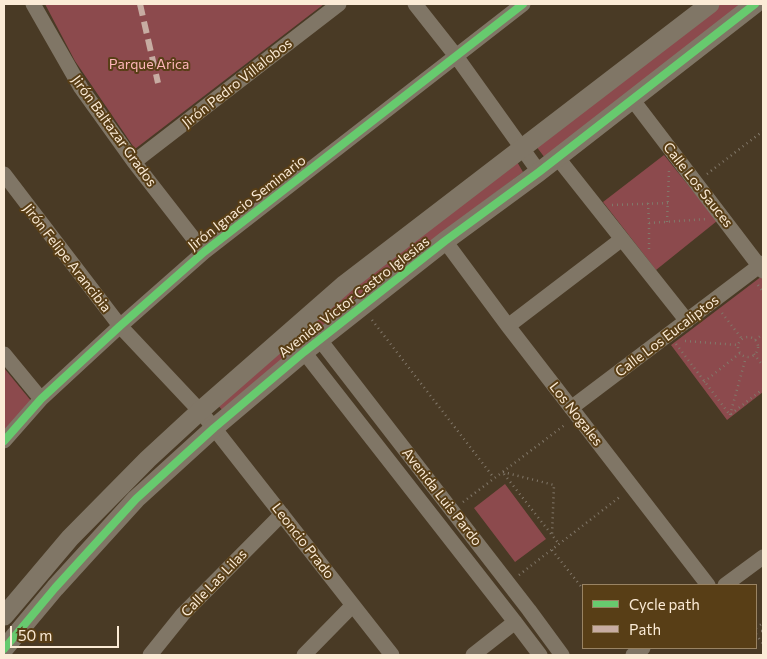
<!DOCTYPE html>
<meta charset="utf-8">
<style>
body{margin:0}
#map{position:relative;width:767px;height:659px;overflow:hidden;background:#493a25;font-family:Commissioner,sans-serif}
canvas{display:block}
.frame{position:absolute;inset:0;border:5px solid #fbebd6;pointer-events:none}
.legend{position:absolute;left:582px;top:584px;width:175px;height:65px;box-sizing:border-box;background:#583e16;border:1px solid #998363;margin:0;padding:6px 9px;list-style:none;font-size:15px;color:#fbebd6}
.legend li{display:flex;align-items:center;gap:10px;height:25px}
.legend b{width:25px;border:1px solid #998363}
.scale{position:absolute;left:10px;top:626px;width:109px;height:22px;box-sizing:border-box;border:2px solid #fbebd6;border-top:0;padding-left:6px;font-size:15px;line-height:18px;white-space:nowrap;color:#fbebd6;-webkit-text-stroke:4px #583e16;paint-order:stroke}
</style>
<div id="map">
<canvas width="767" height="659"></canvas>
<div class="frame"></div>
<ul class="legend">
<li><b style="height:6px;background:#67ca6e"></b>Cycle path</li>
<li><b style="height:6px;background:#c7aca2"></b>Path</li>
</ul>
<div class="scale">50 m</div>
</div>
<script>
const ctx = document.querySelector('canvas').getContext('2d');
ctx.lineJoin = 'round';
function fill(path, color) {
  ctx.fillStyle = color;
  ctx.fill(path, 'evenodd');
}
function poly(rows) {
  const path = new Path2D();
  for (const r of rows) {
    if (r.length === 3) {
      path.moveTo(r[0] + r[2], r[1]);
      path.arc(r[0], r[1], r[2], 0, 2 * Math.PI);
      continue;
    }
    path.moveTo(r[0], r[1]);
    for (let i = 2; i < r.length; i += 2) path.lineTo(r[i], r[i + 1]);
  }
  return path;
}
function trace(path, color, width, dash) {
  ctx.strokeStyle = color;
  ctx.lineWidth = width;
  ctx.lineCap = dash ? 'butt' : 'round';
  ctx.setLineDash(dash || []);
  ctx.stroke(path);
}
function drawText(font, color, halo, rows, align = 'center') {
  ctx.font = font + ' Commissioner,sans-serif';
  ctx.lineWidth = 4;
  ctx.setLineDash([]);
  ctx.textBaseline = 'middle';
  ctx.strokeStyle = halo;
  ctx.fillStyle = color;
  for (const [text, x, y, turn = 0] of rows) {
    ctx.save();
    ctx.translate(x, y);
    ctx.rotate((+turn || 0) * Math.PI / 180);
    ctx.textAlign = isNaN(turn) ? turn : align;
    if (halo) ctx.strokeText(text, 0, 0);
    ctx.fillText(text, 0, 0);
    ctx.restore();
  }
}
fill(poly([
 [45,4,324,4,135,149,75,61],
 [720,4,745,4,545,158,536,146],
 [664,155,717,221,656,270,603,202],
 [516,160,523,172,358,296,224,412,215,402,354,284],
 [762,276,763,278,763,392,727,420,671,345],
 [4,368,32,402,4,433],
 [505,484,546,539,515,562,474,508]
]), '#8c4a4d');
trace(poly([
 [707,174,763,131],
 [648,203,649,223,649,249],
 [612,205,668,203],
 [667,222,669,171],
 [649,223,707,219],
 [758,285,763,292],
 [722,313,742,339],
 [372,320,494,478],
 [748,347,10],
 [755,340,763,334],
 [685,341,738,345],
 [676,344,730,415],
 [754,354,763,366],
 [704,382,740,353],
 [731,414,763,389],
 [730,415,746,357],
 [503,472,554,485,552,535],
 [504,474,559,544],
 [463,502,566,424],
 [552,550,583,589],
 [519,575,621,496],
 [756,628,763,623],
 [756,631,763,631],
 [756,634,763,644]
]), '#82786a', 2.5, [1, 4]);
trace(poly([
 [33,4,81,88,134,162,204,252],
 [415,4,456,56,539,172],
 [632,99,763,271],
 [557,157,687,321],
 [134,162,339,4],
 [4,174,120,326,200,411,214,428,392,655],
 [445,241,508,326,708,585],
 [508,326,622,239],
 [320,340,529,610,562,655],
 [304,352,515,622,540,655],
 [4,354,41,399],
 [571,408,763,263],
 [4,441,41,399,120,326,204,252,523,4],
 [725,585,763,557],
 [150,655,183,614,282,514],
 [304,655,353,605],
 [473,655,515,622],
 [633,655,643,648]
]), '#807666', 15);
trace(poly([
 [4,616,70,538,148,459,200,411,345,284,710,4],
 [4,649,55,588,136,499,214,428,304,352,445,241,539,172,755,4]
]), '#807666', 19);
trace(poly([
 [140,4,158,83]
]), '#c7aca2', 6, [12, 6]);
trace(poly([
 [4,441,41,399,120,326,204,252,523,4],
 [4,649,55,588,136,499,214,428,304,352,445,241,539,172,755,4]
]), '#67ca6e', 8);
drawText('14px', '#fdb5b8', '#583e16', [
 ["Parque Arica",149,64]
]);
drawText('14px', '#fbebd6', '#583e16', [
 ["Jirón Pedro Villalobos",237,83,-38],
 ["Jirón Baltazar Grados",114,131,54],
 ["Calle Los Sauces",698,185,52],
 ["Jirón Ignacio Seminario",247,203,-38],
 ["Jirón Felipe Arancibia",67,258,52],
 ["Avenida Victor Castro Iglesias",354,297,-38],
 ["Calle Los Eucaliptos",667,336,-37],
 ["Los Nogales",576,414,52],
 ["Avenida Luis Pardo",442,497,52],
 ["Leoncio Prado",303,541,52],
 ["Calle Las Lilas",214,583,-46]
]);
</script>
